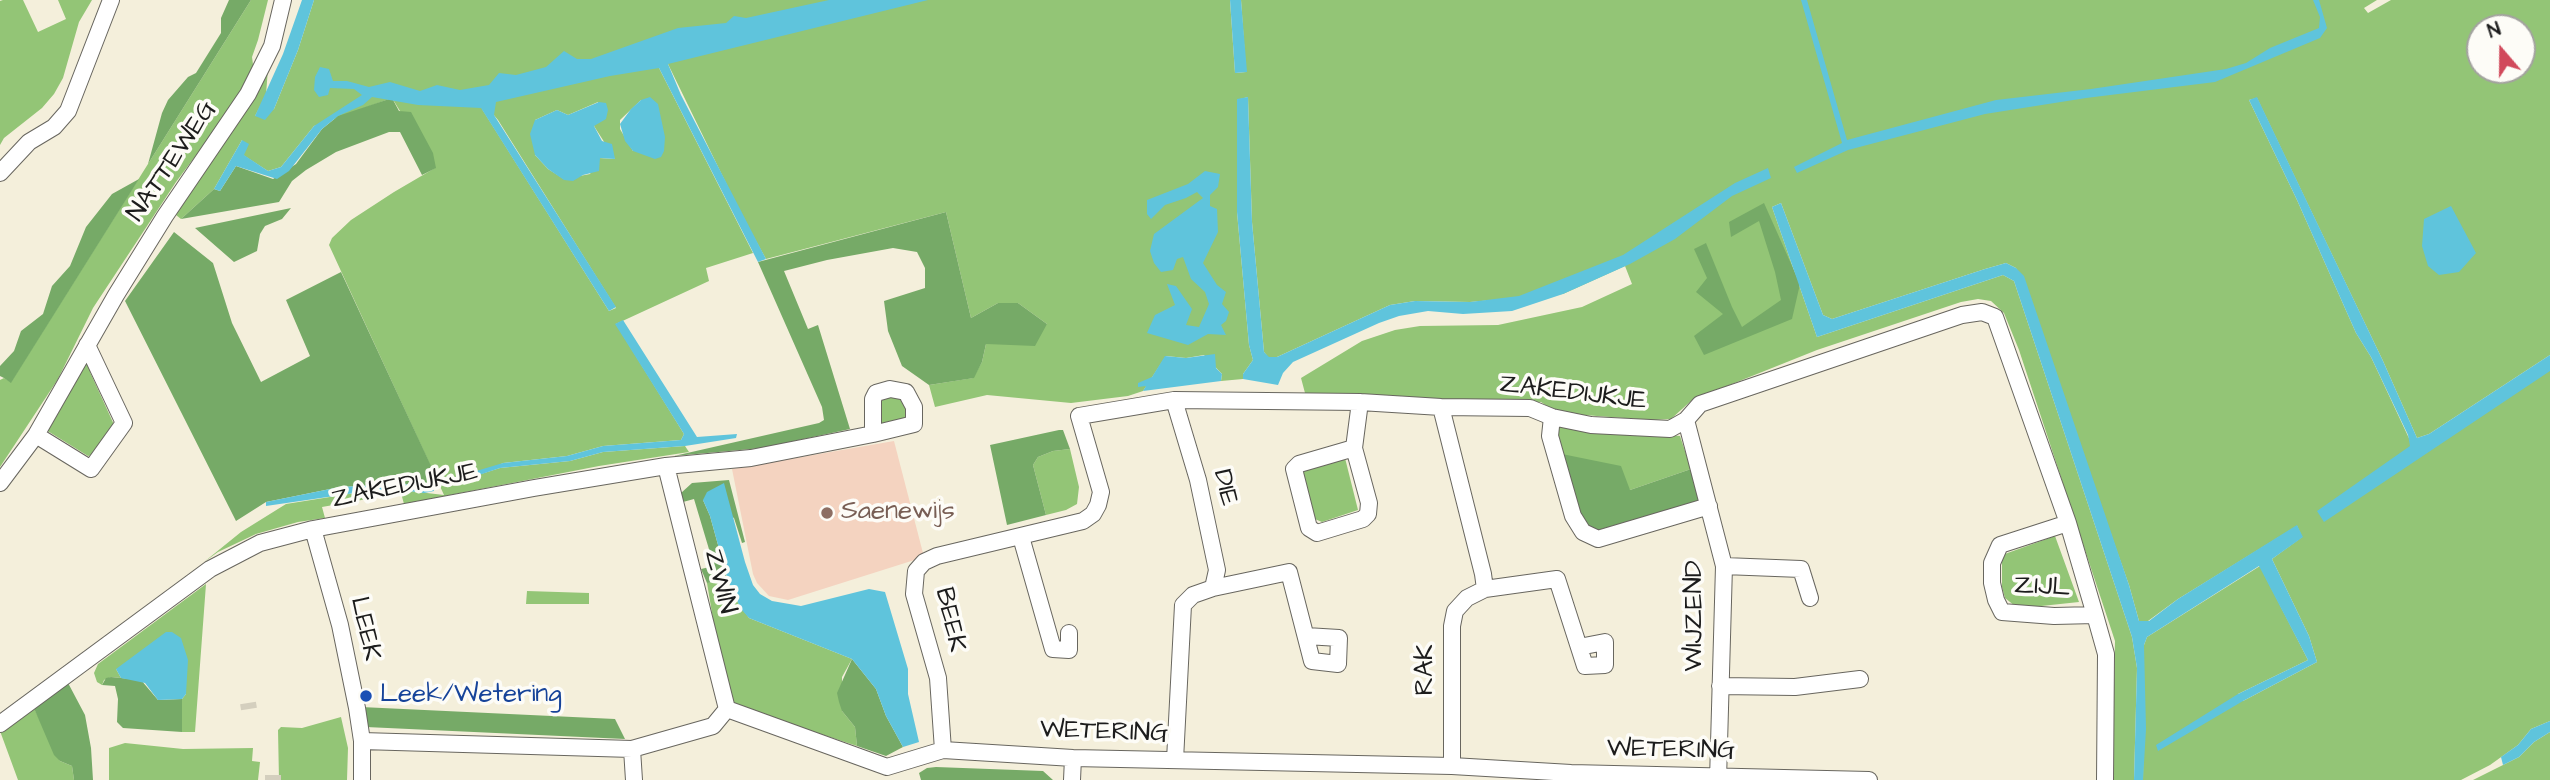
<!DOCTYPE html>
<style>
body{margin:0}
#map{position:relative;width:2550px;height:780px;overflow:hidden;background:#f4efdb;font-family:"Architects Daughter",sans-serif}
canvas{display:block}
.north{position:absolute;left:2466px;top:14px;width:70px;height:70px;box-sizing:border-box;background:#fdfcf7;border:2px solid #a3a29f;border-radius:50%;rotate:340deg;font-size:19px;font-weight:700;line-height:28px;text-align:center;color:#1c1c1c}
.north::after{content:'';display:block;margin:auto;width:24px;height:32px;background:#d1495b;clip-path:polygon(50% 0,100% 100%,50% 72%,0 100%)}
</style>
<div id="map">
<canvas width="2550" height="780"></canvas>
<div class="north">N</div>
</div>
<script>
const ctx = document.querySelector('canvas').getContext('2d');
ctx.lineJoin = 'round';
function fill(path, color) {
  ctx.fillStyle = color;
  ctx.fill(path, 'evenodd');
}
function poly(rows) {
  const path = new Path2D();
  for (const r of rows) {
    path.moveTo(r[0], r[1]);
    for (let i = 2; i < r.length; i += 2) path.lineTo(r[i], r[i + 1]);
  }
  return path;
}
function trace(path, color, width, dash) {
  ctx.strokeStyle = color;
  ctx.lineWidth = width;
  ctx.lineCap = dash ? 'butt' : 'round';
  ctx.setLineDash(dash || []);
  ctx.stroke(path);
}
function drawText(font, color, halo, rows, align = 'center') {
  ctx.font = font + ' "Architects Daughter",sans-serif';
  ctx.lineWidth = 7;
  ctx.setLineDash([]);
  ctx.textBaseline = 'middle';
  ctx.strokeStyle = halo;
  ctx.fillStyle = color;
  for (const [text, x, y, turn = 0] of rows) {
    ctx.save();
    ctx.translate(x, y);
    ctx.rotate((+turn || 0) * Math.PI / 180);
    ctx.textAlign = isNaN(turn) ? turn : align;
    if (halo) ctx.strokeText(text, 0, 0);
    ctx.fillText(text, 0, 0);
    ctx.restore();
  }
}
fill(poly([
 [894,441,924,557,788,600,769,596,757,583,753,574,732,469]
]), '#f4d3c0');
fill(poly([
 [3,0,23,0,38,32,66,19,58,0,92,0,79,22,63,78,54,94,42,108,4,138,0,145,0,1],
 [251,0,268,0,258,40,252,57,254,72,226,115,176,182,93,308,58,379,0,467,0,380,4,378,11,382],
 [314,0,1230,0,1235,73,1246,72,1241,0,2377,0,2364,8,2368,13,2391,0,2550,0,2550,355,2429,434,2417,438,2383,361,2257,98,2249,100,2297,200,2356,333,2371,357,2414,449,2550,363,2550,721,2531,729,2518,745,2490,765,2461,780,2143,780,2144,645,2147,637,2260,566,2308,660,2238,694,2243,701,2317,662,2309,636,2272,559,2302,537,2297,526,2178,599,2148,621,2139,621,2129,585,2016,268,2006,263,1985,269,1832,319,1823,315,1781,203,1772,207,1817,337,2003,275,2014,281,2132,637,2137,668,2134,780,2112,780,2115,641,2019,350,2004,313,1991,301,1978,299,1961,302,1817,350,1692,400,1671,419,1651,420,1557,413,1541,402,1359,399,1305,393,1301,378,1362,341,1395,330,1420,326,1498,325,1582,307,1632,284,1625,266,1563,294,1470,302,1415,301,1390,305,1277,357,1268,357,1264,352,1252,222,1248,97,1237,100,1237,212,1249,345,1253,360,1243,374,1243,379,1221,381,1222,374,1204,355,1186,358,1166,356,1143,391,1128,396,1071,403,987,395,935,407,929,385,973,378,982,362,986,344,1047,324,1018,303,998,303,971,318,946,212,766,259,741,214,668,64,659,68,753,253,706,268,709,281,616,324,684,434,681,440,603,446,567,456,503,463,481,474,500,468,570,461,603,452,685,446,689,452,599,466,404,504,401,493,322,507,325,518,298,522,256,534,218,552,204,562,241,532,286,504,355,493,401,490,444,495,329,245,332,238,351,220,394,192,435,168,392,98,314,126,281,167,268,171,243,155,242,140,214,189,181,219,176,215,233,127,268,68,266,95,255,116,274,109,298,50],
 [2480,28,2522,28,2522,70,2480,70],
 [641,100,633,151,620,129,620,120],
 [598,102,594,126,615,159,599,158,590,174,564,179,548,169,535,155,535,120,557,110,568,115],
 [482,109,493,114,498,120,616,308,609,311],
 [83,363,92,364,90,372,116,429,97,454,88,456,46,430],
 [891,393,904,397,910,411,905,419,877,427,882,398],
 [1571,426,1680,436,1691,469,1630,490,1557,453,1556,427],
 [1070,449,1079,487,1077,504,1066,510,1046,515,1033,465,1038,457,1053,451],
 [1345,458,1358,510,1322,522,1310,517,1303,471],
 [2055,536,2079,602,2032,607,2015,606,2005,598,2002,587,2002,555],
 [728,581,734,597,749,618,852,659,842,677,842,711,855,727,857,746,745,709,734,704,729,697,724,685,707,583],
 [206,584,195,732,182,732,182,699,186,694,116,669,121,678,111,677,104,680,102,685,97,682,94,673,98,664],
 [527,591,589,593,589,604,526,604],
 [33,706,60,761,72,766,74,780,18,780,0,731],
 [341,717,348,748,347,780,279,780,278,730,281,727,302,728],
 [2550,732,2550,780,2473,780,2519,757,2534,742],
 [125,743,183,749,253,748,252,761,260,762,258,780,109,780,109,748]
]), '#93c576');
fill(poly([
 [229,0,251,0,148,164,162,113,168,100,188,77,196,73,221,33,221,18],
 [392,98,399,111,411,112,433,153,436,168,422,175,400,132,389,132,336,152,306,170,292,181,279,202,181,219,214,189,220,191,236,166,273,179,296,164,322,129,338,116],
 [139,179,11,383,4,378,0,376,0,366,14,351,21,331,43,314,52,286,70,266,86,227,112,194],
 [1764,203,1800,284,1792,319,1704,355,1694,336,1723,314,1696,292,1707,278,1694,249,1706,243,1732,307,1742,327,1781,300,1775,272,1759,221,1731,237,1729,222],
 [291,208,282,219,265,226,260,234,257,251,234,262,195,228],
 [946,212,971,318,998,303,1018,303,1047,324,1035,346,986,344,982,362,974,378,929,385,902,366,888,331,884,301,925,288,925,268,917,252,893,248,827,260,784,271,808,329,818,325,850,429,762,448,674,456,819,423,824,420,822,407,758,262],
 [174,232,213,263,232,323,261,382,310,356,286,300,341,272,439,483,433,487,402,484,340,487,266,502,236,521,125,301],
 [1059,430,1063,430,1070,449,1053,451,1038,457,1033,465,1046,515,1007,525,990,445],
 [1557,453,1621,466,1630,490,1691,469,1700,500,1585,534],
 [729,480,745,542,742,543,734,518,703,500,710,516,728,581,707,583,701,569,714,566,694,499,683,502,681,493,692,483],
 [852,659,876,689,886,716,903,747,886,756,857,746,855,727,842,711,839,702,837,693],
 [111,677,141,680,158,700,182,699,182,732,123,728,117,722,118,699,115,686,102,685,106,678],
 [67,681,85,715,91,748,93,780,74,780,72,766,60,761,54,755,33,706],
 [361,707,615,719,625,739,366,727],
 [936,767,1043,771,1053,780,921,780,919,773,927,768]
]), '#76aa67');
fill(poly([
 [302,0,314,0,298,50,274,109,265,120,255,116,283,54],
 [829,0,928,0,668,64,681,95,766,259,758,262,659,68,610,76,496,102,494,115,616,307,609,311,481,108,418,105,372,97,363,105,338,116,322,129,289,171,277,179,236,166,220,191,214,189,242,140,249,144,244,155,268,171,281,167,314,126,362,95,354,89,330,88,328,95,319,97,314,90,315,77,320,67,329,69,333,81,347,81,369,87,390,82,420,91,437,85,460,90,489,85,499,73,516,75,546,67,564,51,577,59,591,59,678,28,726,23,734,16,746,18],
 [1230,0,1241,0,1247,72,1235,73],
 [1801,0,1807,0,1847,140,1996,100,2091,89,2226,69,2246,63,2270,48,2319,28,2320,17,2313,0,2319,0,2327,28,2320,38,2215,82,2086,98,1985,114,1848,150,1797,173,1794,167,1842,143],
 [650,97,658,104,665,137,664,151,661,157,655,159,633,151,625,141,620,124,631,109,641,100],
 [1248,97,1252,222,1264,352,1269,357,1277,357,1390,305,1415,301,1470,302,1519,296,1623,255,1735,183,1768,168,1771,178,1732,196,1675,239,1630,264,1563,294,1512,311,1463,314,1428,311,1399,316,1379,323,1293,362,1283,373,1278,385,1243,379,1243,374,1253,360,1249,345,1237,212,1237,99],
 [2257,97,2383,361,2417,438,2429,434,2550,355,2550,371,2324,522,2317,511,2410,446,2408,435,2371,357,2356,333,2297,200,2249,100],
 [599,102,606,103,608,110,606,119,594,126,602,141,612,144,615,159,600,158,599,171,583,175,573,181,564,180,548,169,535,155,530,134,535,120,557,110,568,115],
 [1205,171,1220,174,1218,187,1210,195,1210,206,1217,209,1218,232,1203,263,1217,285,1226,292,1222,304,1229,312,1226,321,1221,325,1226,335,1208,334,1188,345,1147,333,1155,315,1175,305,1167,284,1176,286,1192,309,1186,325,1199,327,1209,304,1205,292,1191,279,1183,257,1177,259,1173,270,1161,272,1154,263,1150,251,1154,234,1203,198,1197,192,1186,198,1165,205,1151,219,1147,214,1147,200,1188,184],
 [1781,203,1823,315,1832,319,1985,269,2006,263,2016,268,2024,276,2129,585,2139,621,2149,621,2178,599,2297,525,2303,537,2272,559,2309,636,2317,662,2243,701,2158,751,2156,745,2238,694,2308,660,2259,566,2147,637,2144,645,2146,729,2143,780,2134,780,2137,668,2132,637,2014,281,2003,275,1817,337,1772,207],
 [2451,206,2476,253,2459,272,2439,275,2428,266,2422,246,2424,219],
 [623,320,697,437,737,434,736,438,685,446,603,452,570,461,500,468,473,477,473,472,503,463,567,456,603,446,681,440,684,434,615,324],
 [1215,354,1216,368,1222,374,1221,381,1143,391,1146,386,1138,387,1138,383,1152,377,1165,356,1186,358],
 [724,483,745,562,753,585,760,594,772,601,801,606,869,589,885,592,908,669,908,694,919,742,903,747,886,716,876,689,852,659,749,618,741,609,728,581,710,516,703,500,707,492],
 [402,484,433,487,434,491,424,493,401,490,355,493,266,506,266,502,340,487],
 [166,632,172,632,181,638,188,660,186,694,182,699,158,700,145,683,121,678,116,669],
 [2550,721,2550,732,2534,742,2519,757,2503,765,2501,757,2518,745,2531,729]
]), '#5fc4dc');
trace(poly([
 [248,703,249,709],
 [273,780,273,775]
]), '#d4cfbe', 16, [16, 8]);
const minor = poly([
 [0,173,29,142,54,127,68,111,111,0],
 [1174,400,1198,480,1217,570,1213,588,1193,595,1183,605,1175,760],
 [1441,407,1483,574,1485,589,1467,598,1455,611,1452,626,1452,766],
 [1552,417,1550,436,1573,516,1583,532,1598,539,1709,506],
 [1686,420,1724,566,1718,780],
 [36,435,91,469,124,423,87,345],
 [1354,448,1299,464,1294,469,1309,528,1317,533,1363,519,1368,514,1369,503,1354,448,1360,402],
 [666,466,727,709],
 [0,483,36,435,116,295,165,216,248,94,272,46,283,0],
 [2068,523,2000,545,1992,563,1992,583,1996,600,2002,612,2054,616,2095,615],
 [313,529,340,625,357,708,362,741,362,780],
 [1021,537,1053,649,1069,650,1069,633],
 [1724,566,1801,569,1810,598],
 [1213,588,1289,572,1312,661,1338,664,1339,638,1306,636],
 [1485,589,1557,579,1585,666,1605,665,1605,642,1579,647],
 [1720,686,1795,687,1860,679],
 [0,724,210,569,260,543,313,529,534,488,666,466,751,458,873,434,914,424,914,407,906,392,890,389,876,393,873,399,873,434],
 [362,741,632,749,713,726,727,709,887,767,943,750,1073,758,1452,766,1571,773,1869,780],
 [632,749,634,780],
 [943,750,938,678,914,594,916,571,924,562,937,556,1083,521,1093,514,1098,505,1101,492,1079,416,1174,400,1360,402,1441,407,1530,408,1552,417,1591,425,1670,429,1686,420,1700,404,1962,315,1982,312,1995,317,2068,523,2095,615,2106,654,2105,780],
 [1072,780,1073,758]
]);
trace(minor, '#68665f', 18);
trace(minor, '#fff', 16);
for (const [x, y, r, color] of [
 [827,513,7,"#8d6e63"],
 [366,696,7,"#1a4fb4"]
]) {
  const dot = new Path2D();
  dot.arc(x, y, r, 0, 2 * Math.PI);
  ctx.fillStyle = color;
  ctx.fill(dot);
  trace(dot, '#fdfcf7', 2.5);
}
drawText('26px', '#1c1c1c', '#fdfcf7', [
 ["NATTEWEG",173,162,-56],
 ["ZAKEDIJKJE",1573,394,7],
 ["ZAKEDIJKJE",405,487,-11],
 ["DIE",1224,488,77],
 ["ZWIN",719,582,76],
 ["ZIJL",2042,588,3],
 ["WIJZEND",1696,616,-90],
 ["BEEK",949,620,77],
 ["LEEK",364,629,77],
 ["RAK",1427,670,-90],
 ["WETERING",1104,733,2],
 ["WETERING",1671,751,1]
]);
drawText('26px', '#785e54', '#fdfcf7', [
 ["Saenewijs",841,513]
], 'left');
drawText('26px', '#164399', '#fdfcf7', [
 ["Leek/Wetering",380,696]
], 'left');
</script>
